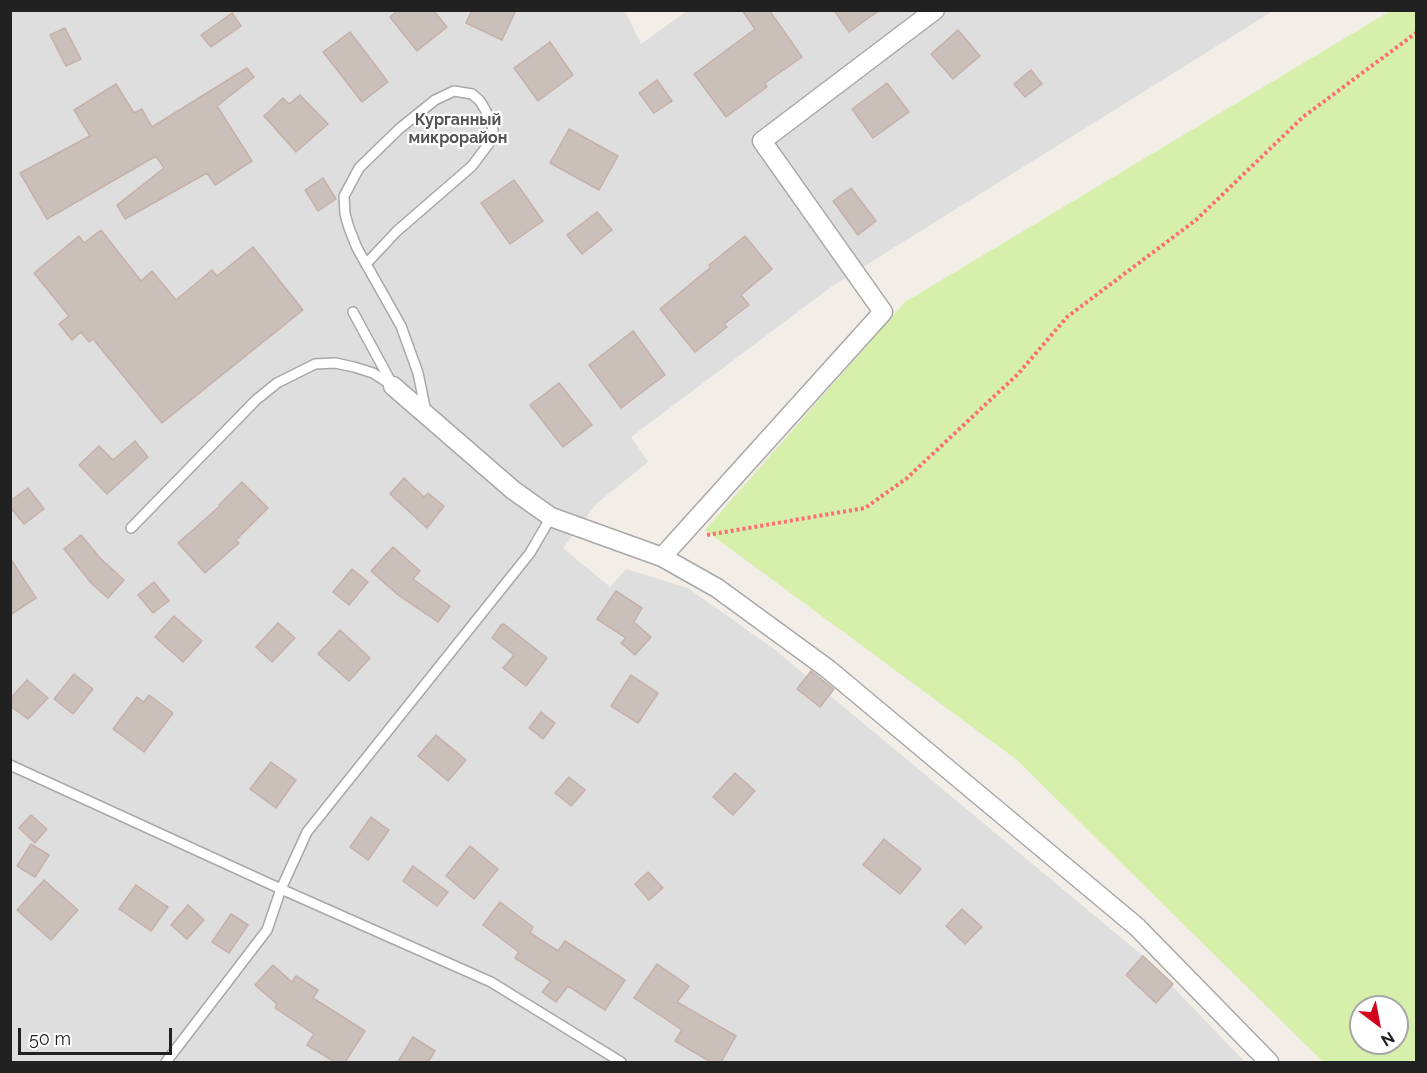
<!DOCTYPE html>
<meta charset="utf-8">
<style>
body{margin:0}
#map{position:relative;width:1427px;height:1073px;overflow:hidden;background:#f2ede7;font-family:Raleway,sans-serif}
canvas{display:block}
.frame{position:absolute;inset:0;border:12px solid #212121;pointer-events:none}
.north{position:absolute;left:1349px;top:995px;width:60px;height:60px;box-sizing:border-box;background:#fff;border:2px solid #a6a6a6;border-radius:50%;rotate:148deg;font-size:16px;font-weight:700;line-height:24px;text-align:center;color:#212121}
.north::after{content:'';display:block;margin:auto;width:21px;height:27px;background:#d3001e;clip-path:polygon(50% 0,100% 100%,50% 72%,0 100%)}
.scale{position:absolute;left:18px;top:1028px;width:154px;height:27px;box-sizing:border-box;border:3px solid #212121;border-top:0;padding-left:8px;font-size:18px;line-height:21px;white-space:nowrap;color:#212121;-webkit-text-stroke:4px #fff;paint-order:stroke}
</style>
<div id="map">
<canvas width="1427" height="1073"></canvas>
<div class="frame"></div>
<div class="north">N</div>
<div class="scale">50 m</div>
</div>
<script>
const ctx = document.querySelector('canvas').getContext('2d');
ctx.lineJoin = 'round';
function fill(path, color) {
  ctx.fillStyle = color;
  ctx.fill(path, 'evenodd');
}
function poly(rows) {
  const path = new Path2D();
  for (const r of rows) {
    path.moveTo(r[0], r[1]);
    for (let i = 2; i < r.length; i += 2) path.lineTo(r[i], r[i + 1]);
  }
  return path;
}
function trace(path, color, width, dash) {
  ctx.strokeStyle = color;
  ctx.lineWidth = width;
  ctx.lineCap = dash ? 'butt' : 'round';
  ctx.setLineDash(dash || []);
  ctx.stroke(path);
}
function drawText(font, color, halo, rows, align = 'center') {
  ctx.font = font + ' Raleway,sans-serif';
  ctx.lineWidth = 4.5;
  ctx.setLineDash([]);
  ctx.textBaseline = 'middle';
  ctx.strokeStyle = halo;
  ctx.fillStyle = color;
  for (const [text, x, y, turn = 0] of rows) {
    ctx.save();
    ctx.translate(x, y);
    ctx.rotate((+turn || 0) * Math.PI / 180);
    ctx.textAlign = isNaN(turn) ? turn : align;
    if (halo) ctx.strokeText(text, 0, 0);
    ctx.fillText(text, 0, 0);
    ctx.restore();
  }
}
fill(poly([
 [10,11,625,11,641,44,687,11,1273,11,831,287,631,437,648,462,596,504,563,548,610,587,626,569,688,588,774,649,1143,956,1245,1062,11,1062]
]), '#dfdede');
fill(poly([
 [1390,11,1416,11,1416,1062,1323,1062,1017,760,705,530,905,302],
 [1361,1007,1397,1007,1397,1043,1361,1043]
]), '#d6efab');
const building = poly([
 [398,10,433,10,447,27,417,51,390,17,398,10],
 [472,10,516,10,502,40,466,23,472,10],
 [742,10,769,10,802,57,765,83,767,87,726,117,694,74,755,29,742,10],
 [834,10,880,10,849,32,834,10],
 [232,13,241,26,211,47,201,35,232,13],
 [65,28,81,59,66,66,50,35,65,28],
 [958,30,980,56,953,79,931,54,958,30],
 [350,32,388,82,362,102,323,52,350,32],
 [550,42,573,75,538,101,514,68,550,42],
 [247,68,254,77,217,106,252,161,215,185,207,173,125,219,117,205,164,168,156,156,47,219,20,173,90,136,74,110,116,84,134,113,142,109,152,127,247,68],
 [1031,70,1042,84,1025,97,1014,84,1031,70],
 [657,80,672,101,654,113,639,93,657,80],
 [887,83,909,112,873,138,852,109,887,83],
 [300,95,328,124,296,152,264,116,283,98,289,104,300,95],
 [569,129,618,156,599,190,550,163,569,129],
 [323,178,336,199,318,211,305,190,323,178],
 [514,180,543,221,510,244,481,203,514,180],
 [851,188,876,221,858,235,833,201,851,188],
 [597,212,612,230,582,254,567,235,597,212],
 [101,230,141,281,152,271,176,300,212,270,217,276,253,247,303,310,162,423,93,339,89,342,81,332,72,340,59,324,69,316,34,273,79,236,84,243,101,230],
 [745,236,772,269,741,295,749,305,724,324,727,327,695,352,660,309,711,267,709,265,745,236],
 [633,331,665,375,621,408,589,365,633,331],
 [559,383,592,425,563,447,530,405,559,383],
 [135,441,148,457,107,494,79,465,99,446,113,460,135,441],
 [404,478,424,497,428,493,444,506,427,528,390,494,404,478],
 [242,482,268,508,236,540,239,543,205,573,178,543,220,506,219,505,242,482],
 [28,488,44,509,24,524,10,507,10,501,28,488],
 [81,535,100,558,124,580,108,598,92,584,64,549,81,535],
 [393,547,420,571,413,579,450,606,438,622,398,595,371,571,393,547],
 [10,558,36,598,10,615,10,558],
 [352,569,368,582,349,605,333,592,352,569],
 [154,582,169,601,153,613,138,595,154,582],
 [616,591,642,608,634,622,651,637,635,655,621,643,626,638,597,619,616,591],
 [174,616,202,641,183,662,155,637,174,616],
 [278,623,295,638,272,662,256,647,278,623],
 [504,624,547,658,526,686,503,668,514,655,492,638,501,625,504,624],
 [340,630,370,658,349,681,318,654,340,630],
 [811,671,834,689,820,707,797,689,811,671],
 [74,674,93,689,73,714,54,699,74,674],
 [631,675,658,693,638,723,611,706,631,675],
 [27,680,48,698,28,719,10,706,10,699,27,680],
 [149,695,173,713,144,752,113,729,137,697,144,702,149,695],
 [541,712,555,723,543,739,529,728,541,712],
 [436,735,466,760,448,781,418,756,436,735],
 [271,762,296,780,276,808,250,789,271,762],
 [735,773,755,791,733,815,713,797,735,773],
 [569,777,585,790,571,806,555,793,569,777],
 [31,815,47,829,35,843,19,828,31,815],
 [371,817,389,830,368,860,350,847,371,817],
 [884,839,921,869,900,894,863,865,884,839],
 [31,844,49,855,35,877,17,866,31,844],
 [470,846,498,869,474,899,446,876,470,846],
 [413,866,448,892,437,906,403,881,413,866],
 [648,872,663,888,649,900,635,884,648,872],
 [44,880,78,910,51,940,17,910,44,880],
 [136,885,168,907,151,931,119,909,136,885],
 [500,902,533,927,530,933,558,951,565,941,625,980,605,1010,568,986,556,1002,542,992,551,981,515,958,519,952,483,925,500,902],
 [188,905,204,920,187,939,171,925,188,905],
 [962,909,982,927,965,944,946,926,962,909],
 [231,914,248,925,229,953,212,942,231,914],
 [1143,956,1173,984,1156,1003,1126,975,1143,956],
 [657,964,689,986,677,1002,736,1036,721,1062,711,1062,675,1041,682,1030,634,998,657,964],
 [273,965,292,982,296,976,318,990,313,998,365,1031,345,1062,335,1062,307,1045,314,1034,275,1008,277,1004,255,985,273,965],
 [413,1037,435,1051,428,1062,398,1062,413,1037]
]);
fill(building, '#cbbfba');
trace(building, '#c5b1a8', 1.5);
const service = poly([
 [366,264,397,231,472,166,490,142,493,130,490,118,480,101,472,94,454,91,435,100,399,129,359,168,344,196,345,214,349,228,357,248,401,326,418,373,426,412],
 [353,312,392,384],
 [131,528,256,400,277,383,315,364,335,363,354,367,373,373,393,386],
 [10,765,281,889,491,982,621,1062],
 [166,1062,267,930,281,889,307,832,530,553,551,517]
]);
const minor = poly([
 [393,386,513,490,551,517,662,557,717,588,828,669,1137,927,1269,1062],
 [662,557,883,312,762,141,935,10]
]);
trace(service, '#a8a8a8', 12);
trace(minor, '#a8a8a8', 21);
trace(poly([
 [707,535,865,508,907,478,1018,374,1067,317,1196,220,1303,117,1416,33]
]), '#ff6c72', 4, [3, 3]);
trace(service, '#fff', 9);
trace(minor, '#fff', 18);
drawText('bold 16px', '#545454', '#fff', [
 ["Курганный",458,120],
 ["микрорайон",458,138]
]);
</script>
